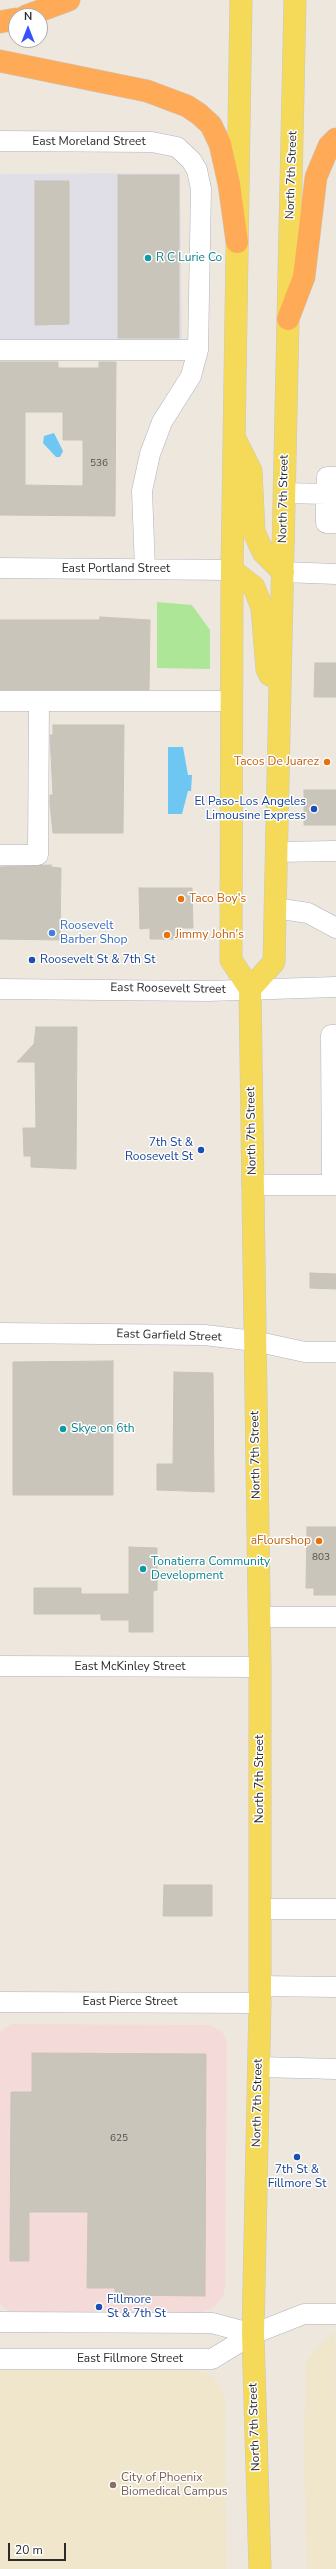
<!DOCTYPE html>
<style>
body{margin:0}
#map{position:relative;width:336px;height:2569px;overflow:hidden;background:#ede7dd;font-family:"Nunito Sans",sans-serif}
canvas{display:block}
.north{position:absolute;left:8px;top:8px;width:40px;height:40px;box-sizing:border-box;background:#fff;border:1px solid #aaa;border-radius:50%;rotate:0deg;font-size:11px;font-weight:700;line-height:16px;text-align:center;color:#2b2b2b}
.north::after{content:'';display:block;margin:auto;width:14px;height:18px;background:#3851ff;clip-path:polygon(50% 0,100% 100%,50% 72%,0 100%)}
.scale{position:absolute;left:8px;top:2543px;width:58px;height:18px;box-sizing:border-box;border:2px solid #2b2b2b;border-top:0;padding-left:5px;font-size:12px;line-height:14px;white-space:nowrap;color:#2b2b2b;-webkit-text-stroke:3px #fff;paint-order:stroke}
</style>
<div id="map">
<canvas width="336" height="2569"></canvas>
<div class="north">N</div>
<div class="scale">20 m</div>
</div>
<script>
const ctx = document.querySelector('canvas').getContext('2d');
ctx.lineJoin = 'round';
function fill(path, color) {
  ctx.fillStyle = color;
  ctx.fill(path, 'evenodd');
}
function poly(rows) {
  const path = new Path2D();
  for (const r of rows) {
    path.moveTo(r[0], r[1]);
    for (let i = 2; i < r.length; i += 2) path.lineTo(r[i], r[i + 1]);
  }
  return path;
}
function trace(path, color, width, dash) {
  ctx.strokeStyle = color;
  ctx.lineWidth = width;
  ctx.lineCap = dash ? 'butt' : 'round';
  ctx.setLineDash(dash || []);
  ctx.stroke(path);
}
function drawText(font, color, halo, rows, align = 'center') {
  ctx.font = font + ' "Nunito Sans",sans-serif';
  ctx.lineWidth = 3;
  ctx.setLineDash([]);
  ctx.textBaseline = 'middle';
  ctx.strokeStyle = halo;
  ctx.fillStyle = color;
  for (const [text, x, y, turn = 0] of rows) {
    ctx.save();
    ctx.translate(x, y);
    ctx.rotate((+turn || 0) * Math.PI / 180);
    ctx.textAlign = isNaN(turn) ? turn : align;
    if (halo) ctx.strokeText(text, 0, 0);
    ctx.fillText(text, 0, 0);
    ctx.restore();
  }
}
fill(poly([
 [180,173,182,343,0,342,0,174]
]), '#e0dee6');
fill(poly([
 [335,2331,336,2569,307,2569,304,2455,306,2361],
 [0,2370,198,2371,209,2374,218,2382,223,2390,225,2401,227,2569,0,2569]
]), '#efe6cc');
fill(poly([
 [11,2024,210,2025,222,2031,227,2042,225,2286,223,2297,213,2308,200,2313,10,2312,0,2304,0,2032]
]), '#f4dbda');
fill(poly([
 [157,602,192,605,210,630,210,669,157,668]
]), '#aee698');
fill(poly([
 [54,433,63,451,60,457,56,457,43,443,44,436],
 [168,747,183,747,188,775,192,775,191,791,188,791,182,814,168,814]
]), '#6dc7f2');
const building = poly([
 [118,175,179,175,179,338,118,338,118,175],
 [35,181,69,181,69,324,35,325,35,181],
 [0,362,58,362,58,368,99,368,99,362,116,362,115,516,0,515,0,362],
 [25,412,63,412,63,440,83,440,83,486,25,485,25,412],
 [100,617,150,620,149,690,0,690,0,620,100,620,100,617],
 [315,663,336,663,336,697,314,697,315,663],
 [53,725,124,725,123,833,53,833,50,805,50,795,53,795,50,735,53,735,53,725],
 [304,790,336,790,336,825,304,825,304,790],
 [51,865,51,867,61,868,60,940,0,939,0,867,51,865],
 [139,888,192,888,193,928,181,928,182,939,150,939,150,928,140,929,139,888],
 [36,1027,77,1027,76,1169,31,1167,31,1156,24,1156,23,1128,36,1128,35,1062,17,1062,34,1044,36,1027],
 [310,1273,336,1274,336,1289,310,1288,310,1273],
 [113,1361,113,1495,13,1495,13,1362,113,1361],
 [174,1372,213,1373,214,1492,157,1490,157,1464,173,1464,174,1372],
 [307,1527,336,1527,336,1595,314,1595,314,1588,306,1588,307,1527],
 [129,1547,157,1548,157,1590,153,1591,153,1632,129,1632,129,1620,101,1620,101,1614,34,1614,34,1588,81,1588,81,1594,129,1594,129,1547],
 [164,1885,212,1885,212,1916,163,1916,164,1885],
 [32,2053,206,2054,205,2296,115,2295,115,2288,87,2288,88,2212,29,2212,29,2261,10,2261,11,2092,32,2092,32,2053]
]);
fill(building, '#c9c5bb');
trace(building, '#c9c4b6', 1);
const minor = poly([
 [0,141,152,142,177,147,191,160,197,170,201,189,198,350,191,376,162,422,150,454,142,491,145,569],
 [0,350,198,350],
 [336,477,327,477,326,494,326,523,336,523],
 [284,493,326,494],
 [0,568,232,570],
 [283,572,336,574],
 [0,701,231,701],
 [276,852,336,851],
 [0,855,38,855,39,701],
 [275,908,308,913,336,928],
 [0,989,208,991,336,987],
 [252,1185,336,1185],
 [332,1185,331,1035,336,1035],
 [0,1333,205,1335,254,1341,305,1352,336,1352],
 [259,1617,336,1617],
 [0,1666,260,1667],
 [260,1909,336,1909],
 [260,1986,336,1987],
 [0,2002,260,2003],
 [259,2067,336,2069],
 [0,2322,212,2323,253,2334],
 [0,2359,212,2359,253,2334,304,2314,336,2314]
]);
const major = poly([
 [241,0,232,570,231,960,250,989,260,1667,260,2003,253,2334,260,2569],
 [236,441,251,471,254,532,263,552,283,572],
 [232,570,254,587,262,608,267,669,270,675],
 [250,989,274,962,295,0]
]);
const highway = poly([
 [26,16,69,0],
 [0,22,16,19],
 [0,61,147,91,187,106,199,114,211,125,220,144,229,184,237,242],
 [288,319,304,277,316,177,329,146,336,139]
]);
trace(minor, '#b1b3bf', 21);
trace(major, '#c8c8c8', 23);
trace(highway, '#c8c8c8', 23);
trace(minor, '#fff', 20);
trace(major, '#f5da5a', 22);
trace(highway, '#ffaa56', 22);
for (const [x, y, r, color] of [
 [148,258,4,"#0f9aa8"],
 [327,762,4,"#e8710a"],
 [314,809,4,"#1a4fb4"],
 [181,899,4,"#e8710a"],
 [52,933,4,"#3f7fe0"],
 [167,935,4,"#e8710a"],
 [32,960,4,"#1a4fb4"],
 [201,1150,4,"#1a4fb4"],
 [63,1429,4,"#0f9aa8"],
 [319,1541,4,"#e8710a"],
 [143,1569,4,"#0f9aa8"],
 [297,2157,4,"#1a4fb4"],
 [99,2307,4,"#1a4fb4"],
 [113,2485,4,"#8d6e63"]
]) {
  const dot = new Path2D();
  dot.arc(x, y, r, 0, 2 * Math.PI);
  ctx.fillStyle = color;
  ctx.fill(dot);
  trace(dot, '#fff', 1.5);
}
drawText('10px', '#52524f', null, [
 ["536",99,464],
 ["803",321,1558],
 ["625",119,2139]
]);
drawText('12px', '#2b2b2b', '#fff', [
 ["East Moreland Street",89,142],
 ["North 7th Street",292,175,-88],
 ["North 7th Street",284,499,-89],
 ["East Portland Street",116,569],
 ["East Roosevelt Street",168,989,1],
 ["North 7th Street",252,1131,-91],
 ["East Garfield Street",169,1336,2],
 ["North 7th Street",256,1455,-91],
 ["East McKinley Street",130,1667],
 ["North 7th Street",260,1779,-90],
 ["East Pierce Street",130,2002],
 ["North 7th Street",258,2103,-89],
 ["East Fillmore Street",130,2359],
 ["North 7th Street",255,2427,-92]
]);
drawText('12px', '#0d838f', '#fff', [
 ["R C Lurie Co",156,258],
 ["Skye on 6th",71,1429],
 ["Tonatierra Community",151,1562],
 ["Development",151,1576]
], 'left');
drawText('12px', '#c56008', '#fff', [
 ["Tacos De Juarez",319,762],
 ["Taco Boy's",189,899,"left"],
 ["Jimmy John's",175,935,"left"],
 ["aFlourshop",311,1541]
], 'right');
drawText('12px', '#164399', '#fff', [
 ["El Paso-Los Angeles",306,802],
 ["Limousine Express",306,816],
 ["Roosevelt St & 7th St",40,960,"left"],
 ["7th St &",193,1143],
 ["Roosevelt St",193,1157],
 ["7th St &",297,2170,"center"],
 ["Fillmore St",297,2184,"center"],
 ["Fillmore",107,2300,"left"],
 ["St & 7th St",107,2314,"left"]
], 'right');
drawText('12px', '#366cbe', '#fff', [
 ["Roosevelt",60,926],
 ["Barber Shop",60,940]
], 'left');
drawText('12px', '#785e54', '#fff', [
 ["City of Phoenix",121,2478],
 ["Biomedical Campus",121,2492]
], 'left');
</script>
